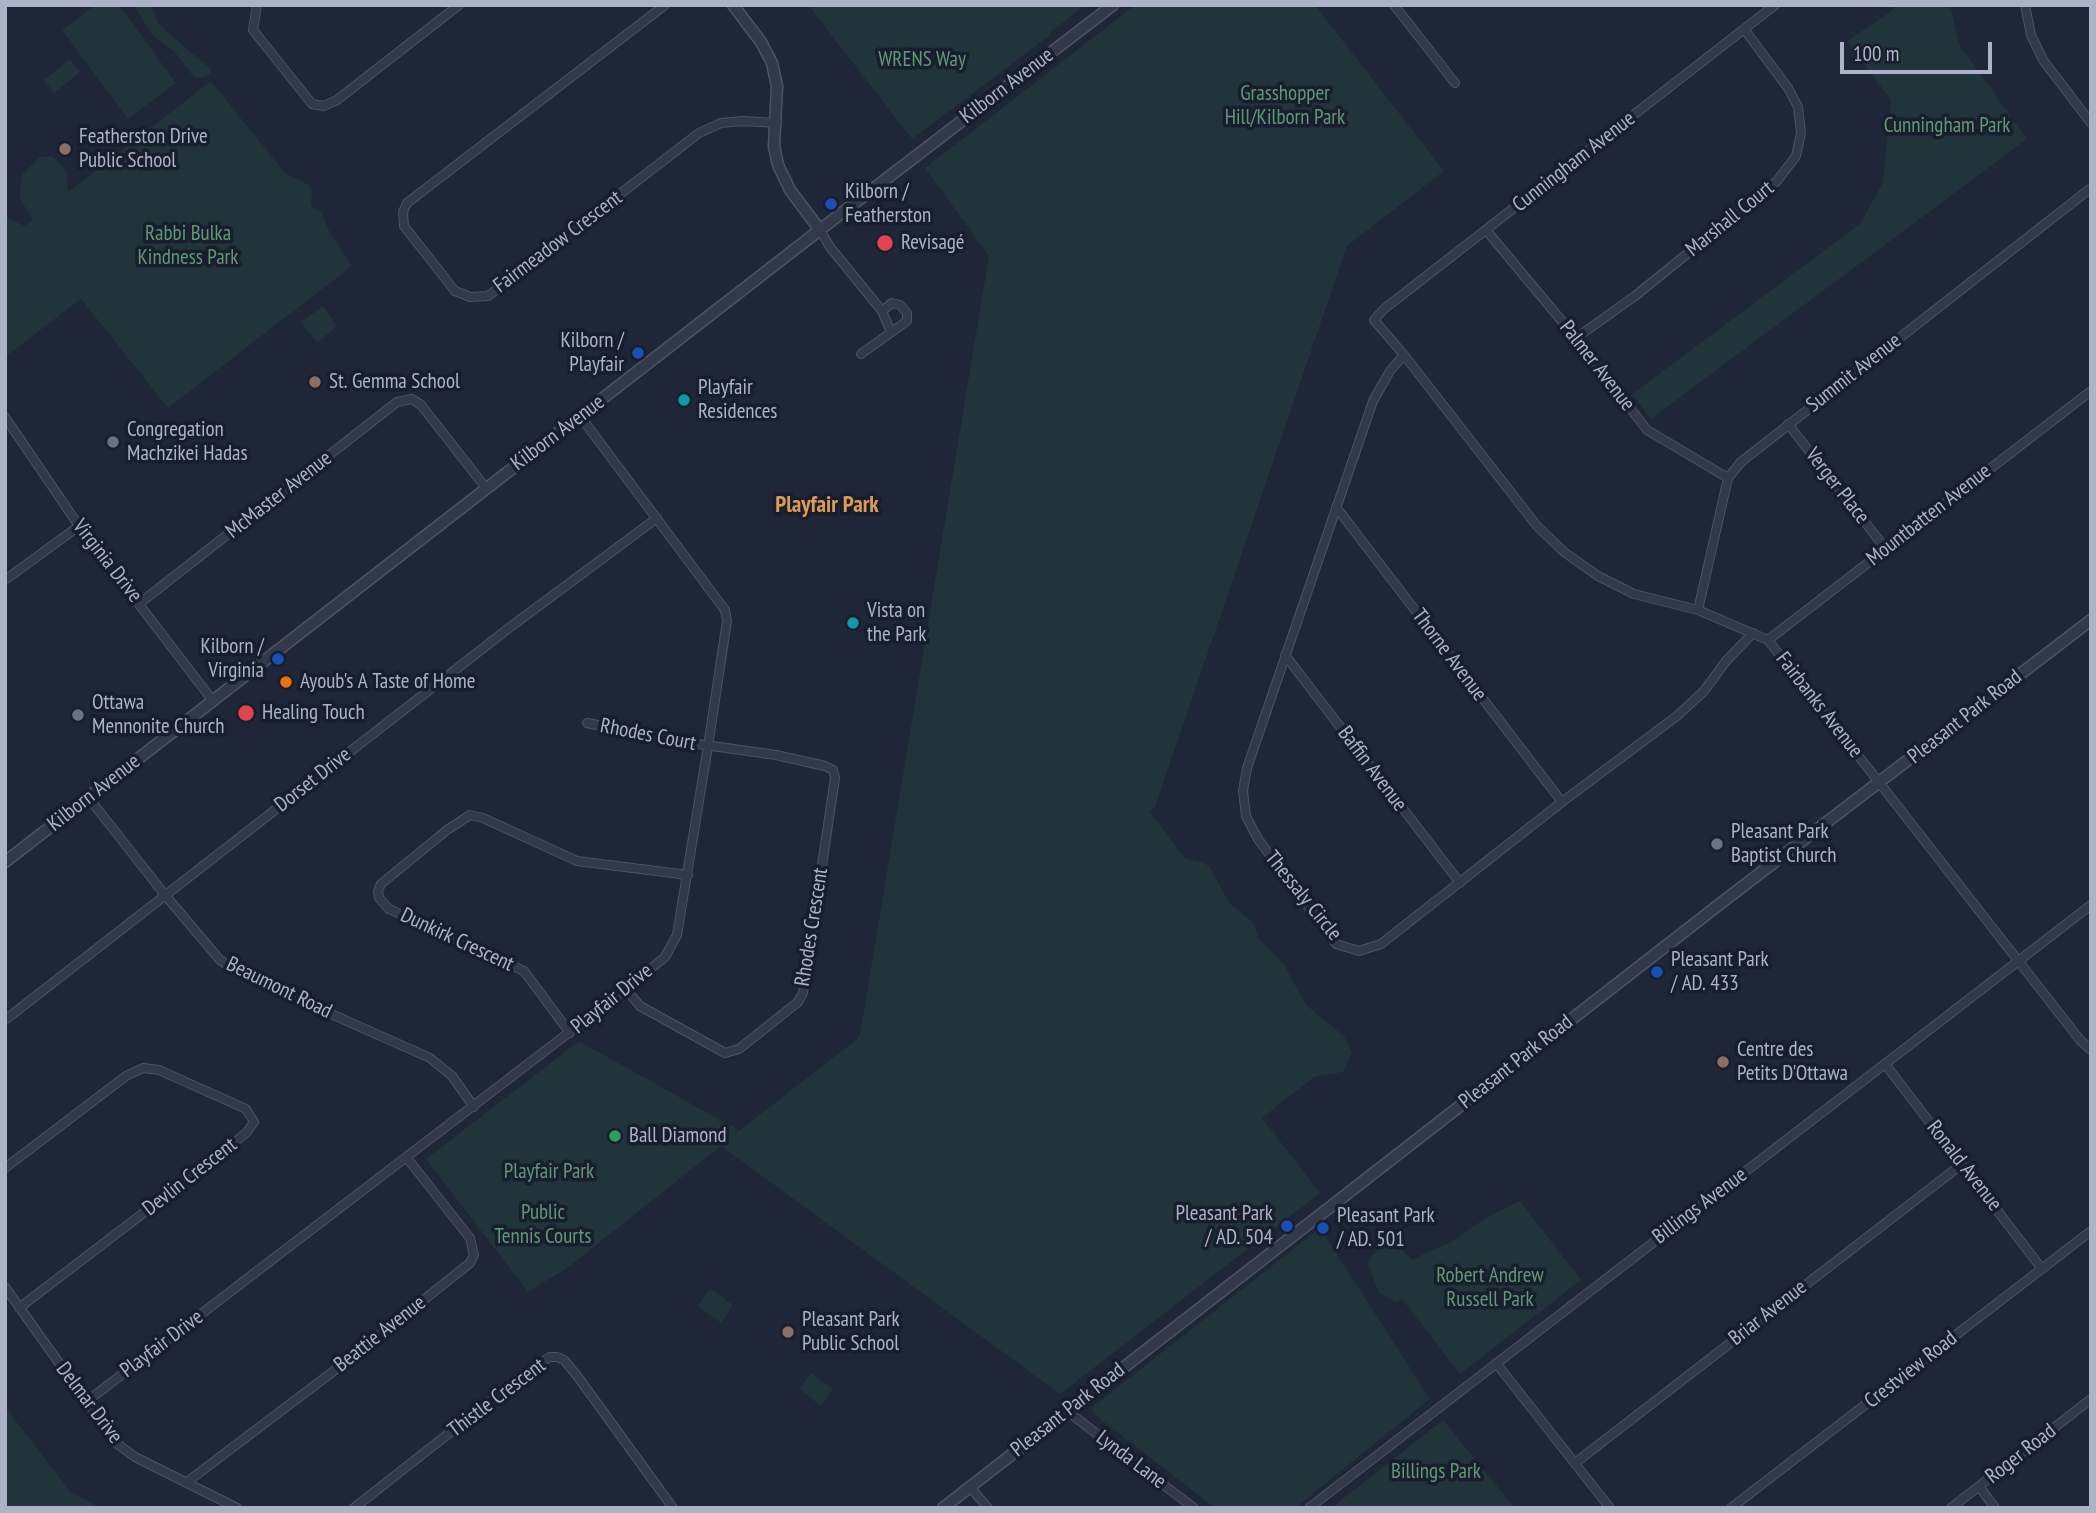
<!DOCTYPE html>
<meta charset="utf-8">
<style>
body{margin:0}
#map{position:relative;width:2096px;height:1513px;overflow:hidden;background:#1e2638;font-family:"PT Sans Narrow",sans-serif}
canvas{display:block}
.frame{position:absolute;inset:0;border:7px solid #acb3c6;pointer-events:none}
.scale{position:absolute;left:1840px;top:42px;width:152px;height:32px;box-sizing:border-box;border:4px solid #acb3c6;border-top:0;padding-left:9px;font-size:21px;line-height:24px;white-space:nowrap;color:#acb3c6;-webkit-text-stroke:5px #181e2d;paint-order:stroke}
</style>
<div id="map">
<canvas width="2096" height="1513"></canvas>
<div class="frame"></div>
<div class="scale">100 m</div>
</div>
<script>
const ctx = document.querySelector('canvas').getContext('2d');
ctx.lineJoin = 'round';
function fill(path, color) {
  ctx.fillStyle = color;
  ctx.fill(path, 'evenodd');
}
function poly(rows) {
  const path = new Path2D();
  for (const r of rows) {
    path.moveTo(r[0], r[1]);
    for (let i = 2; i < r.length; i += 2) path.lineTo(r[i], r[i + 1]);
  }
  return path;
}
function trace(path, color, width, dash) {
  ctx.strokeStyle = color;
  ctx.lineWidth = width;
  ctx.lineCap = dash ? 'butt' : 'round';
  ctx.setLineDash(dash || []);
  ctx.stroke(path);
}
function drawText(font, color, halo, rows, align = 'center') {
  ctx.font = font + ' "PT Sans Narrow",sans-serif';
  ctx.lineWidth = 7;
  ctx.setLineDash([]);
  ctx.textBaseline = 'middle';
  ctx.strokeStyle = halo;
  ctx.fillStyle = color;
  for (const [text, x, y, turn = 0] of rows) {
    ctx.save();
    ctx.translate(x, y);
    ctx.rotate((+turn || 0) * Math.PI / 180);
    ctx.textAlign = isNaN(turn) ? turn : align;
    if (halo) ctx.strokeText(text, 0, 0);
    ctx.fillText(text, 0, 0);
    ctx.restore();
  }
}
fill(poly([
 [95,5,119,5,176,83,128,119,62,30],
 [134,5,151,5,158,23,189,51,209,67,211,73,205,77,195,79,175,52,152,35],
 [808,5,1085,5,1051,32,1050,35,912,139],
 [1135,5,1315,5,1444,171,1347,246,1155,807,1150,812,1186,859,1202,862,1210,867,1230,904,1253,922,1259,939,1283,963,1306,1005,1344,1036,1352,1053,1343,1072,1314,1077,1262,1118,1320,1193,1060,1394,721,1146,567,1268,528,1292,426,1159,579,1041,738,1130,731,1137,857,1039,860,1034,989,256,925,168],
 [1896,5,1950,5,1959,44,2027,139,1651,419,1632,394,1861,223,1883,182,1891,100,1847,41,1890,12],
 [70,59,80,72,54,93,44,80],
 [211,81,285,173,309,185,312,191,311,204,315,210,321,211,330,233,352,266,168,408,81,299,5,357,5,216,24,226,33,220,19,197,22,175,40,157,52,156,61,164,67,174,68,192],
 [323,306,337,326,317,343,301,322],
 [1520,1201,1581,1280,1460,1374,1402,1299,1396,1302,1379,1293,1367,1262,1386,1240,1395,1243,1413,1260,1431,1250,1450,1243,1484,1219],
 [1320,1228,1430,1399,1295,1508,1215,1508,1095,1415,1091,1408],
 [710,1288,733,1305,721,1323,698,1306],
 [811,1373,833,1389,821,1406,799,1389],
 [5,1407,70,1491,100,1508,5,1508],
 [1443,1420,1515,1508,1331,1508]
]), '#203439');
const minor = poly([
 [257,5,253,30,312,104,324,106,337,100,459,5],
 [665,5,407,203,403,212,404,226,455,291,470,297,488,296,699,133,721,123,743,121,777,123],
 [1394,5,1455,83],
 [1775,5,1384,309,1374,320,1404,355,1537,526,1564,552,1598,576,1634,594,1698,610,1768,640,2080,1040,2091,1050],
 [2025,5,2031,35,2043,60,2091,123],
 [820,230,830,247,882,311,891,332],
 [1486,230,1576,338,1647,430,1728,478],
 [1576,338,1635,296,1777,181,1796,156,1801,133,1798,107,1788,88,1744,29],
 [861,354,907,321,907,313,900,305,892,303,882,311],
 [1404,355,1390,371,1373,401,1247,768,1243,791,1246,816,1258,839,1336,944,1359,951,1381,944,1562,802,1677,716,1704,691,1726,661,1753,633],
 [5,417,79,526,213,701],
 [1788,424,1886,549],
 [1336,507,1562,802],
 [5,580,79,526],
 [140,603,397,402,412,399,421,405,486,488],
 [1698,610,1728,478,1741,462,2091,188],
 [1768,640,2091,391],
 [1285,655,1460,883],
 [587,723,691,743,776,755,825,766,833,770,835,778,803,993,798,1002,739,1049,725,1053,640,1006,626,989],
 [88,797,165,895,220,960,239,973,430,1058,452,1076,474,1107],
 [5,1020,509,628,657,518],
 [570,1033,524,971,389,909,379,898,378,891,381,884,447,830,470,815,483,818,577,861,688,875],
 [1885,1064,2042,1269],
 [5,1168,126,1076,143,1068,159,1070,246,1109,254,1122,247,1132,222,1153,19,1308],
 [5,1287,116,1443,135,1457,237,1508],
 [1496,1363,1610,1508],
 [86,1402,626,989,665,957,677,935,708,746,727,621,725,610,580,416],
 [1067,1411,1194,1508],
 [1575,1463,1962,1164],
 [187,1482,343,1364,470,1263,474,1255,470,1238,407,1158],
 [1979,1486,1995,1508],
 [970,1487,988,1508],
 [354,1508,532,1368,550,1357,557,1357,564,1360,578,1377,673,1508],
 [1309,1508,2091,905],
 [1731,1508,2091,1231],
 [1951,1508,2091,1399]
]);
const tertiary = poly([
 [733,5,761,42,772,63,777,86,774,146,778,165,790,190,820,230],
 [5,862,830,222,1113,5],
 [943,1508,1725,900,2091,620]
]);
trace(minor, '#4c5364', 10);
trace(tertiary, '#4c5364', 13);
trace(minor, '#323949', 8);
trace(tertiary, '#323949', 10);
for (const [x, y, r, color] of [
 [65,149,7,"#8d6e63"],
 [831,204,7,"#1a4fb4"],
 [885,243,9,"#e0444e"],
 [638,353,7,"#1a4fb4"],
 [315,382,7,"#8d6e63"],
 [684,400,7,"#0f9aa8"],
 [113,442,7,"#6b7280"],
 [853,623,7,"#0f9aa8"],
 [278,659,7,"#1a4fb4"],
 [286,682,7,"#e8710a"],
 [246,713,9,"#e0444e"],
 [78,715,7,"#6b7280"],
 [1717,844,7,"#6b7280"],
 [1657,972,7,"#1a4fb4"],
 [1723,1062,7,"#8d6e63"],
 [615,1136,7,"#2e9e5b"],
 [1287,1226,7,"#1a4fb4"],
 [1323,1228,7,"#1a4fb4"],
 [788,1332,7,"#8d6e63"]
]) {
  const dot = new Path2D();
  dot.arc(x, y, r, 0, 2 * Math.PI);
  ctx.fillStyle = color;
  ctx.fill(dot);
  trace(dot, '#181e2d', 2.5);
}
drawText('21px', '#629874', '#181e2d', [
 ["WRENS Way",922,60],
 ["Grasshopper",1285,94],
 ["Hill/Kilborn Park",1285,118],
 ["Cunningham Park",1947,126],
 ["Rabbi Bulka",188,234],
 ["Kindness Park",188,258],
 ["Playfair Park",549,1172],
 ["Public",543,1213],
 ["Tennis Courts",543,1237],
 ["Robert Andrew",1490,1276],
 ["Russell Park",1490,1300],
 ["Billings Park",1436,1472]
]);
drawText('21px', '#acb3c6', '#181e2d', [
 ["Kilborn Avenue",1007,86,-37],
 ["Cunningham Avenue",1574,162,-38],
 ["Marshall Court",1730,219,-39],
 ["Fairmeadow Crescent",558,242,-37],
 ["Palmer Avenue",1597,366,52],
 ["Summit Avenue",1854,373,-38],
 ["Kilborn Avenue",558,433,-37],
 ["Verger Place",1837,486,52],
 ["McMaster Avenue",279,495,-38],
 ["Mountbatten Avenue",1929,515,-38],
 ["Virginia Drive",107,561,52],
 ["Thorne Avenue",1449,655,53],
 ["Fairbanks Avenue",1819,705,52],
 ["Pleasant Park Road",1965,717,-38],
 ["Rhodes Court",648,735,11],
 ["Baffin Avenue",1372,769,53],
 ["Dorset Drive",313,780,-38],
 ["Kilborn Avenue",94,793,-38],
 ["Thessaly Circle",1303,896,51],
 ["Rhodes Crescent",812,927,-81],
 ["Dunkirk Crescent",457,940,25],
 ["Beaumont Road",279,988,26],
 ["Playfair Drive",612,999,-39],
 ["Pleasant Park Road",1516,1062,-38],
 ["Ronald Avenue",1964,1166,52],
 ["Devlin Crescent",190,1177,-38],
 ["Billings Avenue",1700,1206,-37],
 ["Briar Avenue",1768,1313,-38],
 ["Beattie Avenue",380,1334,-38],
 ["Playfair Drive",162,1344,-37],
 ["Crestview Road",1911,1370,-38],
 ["Thistle Crescent",497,1398,-37],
 ["Delmar Drive",89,1403,53],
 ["Pleasant Park Road",1068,1410,-38],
 ["Roger Road",2021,1454,-38],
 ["Lynda Lane",1131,1460,37]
]);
drawText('21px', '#acb3c6', '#181e2d', [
 ["Featherston Drive",79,137],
 ["Public School",79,161],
 ["Kilborn /",845,192],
 ["Featherston",845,216],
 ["Revisagé",901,243],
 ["Kilborn /",624,341,"right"],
 ["Playfair",624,365,"right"],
 ["St. Gemma School",329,382],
 ["Playfair",698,388],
 ["Residences",698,412],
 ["Congregation",127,430],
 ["Machzikei Hadas",127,454],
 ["Vista on",867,611],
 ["the Park",867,635],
 ["Kilborn /",264,647,"right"],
 ["Virginia",264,671,"right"],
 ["Ayoub's A Taste of Home",300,682],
 ["Ottawa",92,703],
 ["Mennonite Church",92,727],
 ["Healing Touch",262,713],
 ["Pleasant Park",1731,832],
 ["Baptist Church",1731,856],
 ["Pleasant Park",1671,960],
 ["/ AD. 433",1671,984],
 ["Centre des",1737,1050],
 ["Petits D'Ottawa",1737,1074],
 ["Ball Diamond",629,1136],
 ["Pleasant Park",1273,1214,"right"],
 ["/ AD. 504",1273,1238,"right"],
 ["Pleasant Park",1337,1216],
 ["/ AD. 501",1337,1240],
 ["Pleasant Park",802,1320],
 ["Public School",802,1344]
], 'left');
drawText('bold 23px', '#db9d52', '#181e2d', [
 ["Playfair Park",827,505]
]);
</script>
